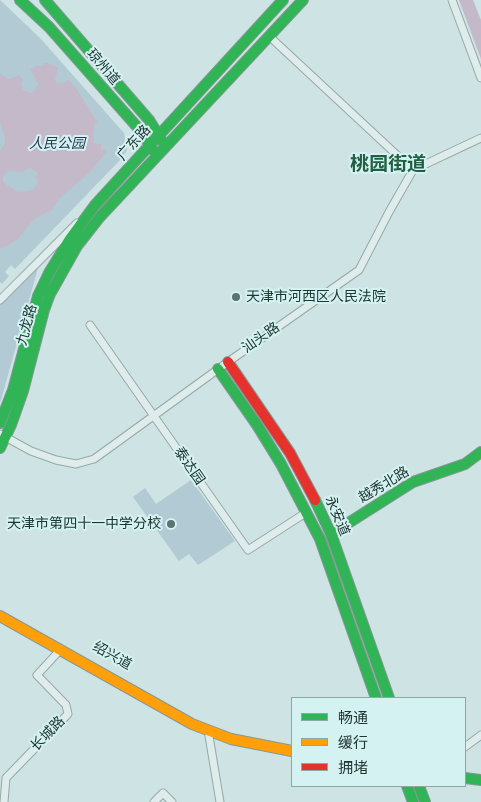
<!DOCTYPE html>
<meta charset="utf-8">
<style>
body{margin:0}
#map{position:relative;width:481px;height:802px;overflow:hidden;background:#cee3e3;font-family:"Noto Serif","Noto Sans SC",serif}
canvas{display:block}
.legend{position:absolute;left:291px;top:697px;width:175px;height:90px;box-sizing:border-box;background:#d5f2f3;border:1px solid #8da7a5;margin:0;padding:6px 9px;list-style:none;font-size:15px;color:#203631}
.legend li{display:flex;align-items:center;gap:10px;height:25px}
.legend b{width:25px;border:1px solid #8da7a5}
</style>
<div id="map">
<canvas width="481" height="802"></canvas>
<ul class="legend">
<li><b style="height:6px;background:#30b455"></b>畅通</li>
<li><b style="height:6px;background:#ff9f0a"></b>缓行</li>
<li><b style="height:6px;background:#e5322d"></b>拥堵</li>
</ul>
</div>
<script>
const ctx = document.querySelector('canvas').getContext('2d');
ctx.lineJoin = 'round';
function fill(path, color) {
  ctx.fillStyle = color;
  ctx.fill(path, 'evenodd');
}
function poly(rows) {
  const path = new Path2D();
  for (const r of rows) {
    path.moveTo(r[0], r[1]);
    for (let i = 2; i < r.length; i += 2) path.lineTo(r[i], r[i + 1]);
  }
  return path;
}
function trace(path, color, width, dash) {
  ctx.strokeStyle = color;
  ctx.lineWidth = width;
  ctx.lineCap = dash ? 'butt' : 'round';
  ctx.setLineDash(dash || []);
  ctx.stroke(path);
}
function drawText(font, color, halo, rows, align = 'center') {
  ctx.font = font + ' "Noto Serif","Noto Sans SC",serif';
  ctx.lineWidth = 4;
  ctx.setLineDash([]);
  ctx.textBaseline = 'middle';
  ctx.strokeStyle = halo;
  ctx.fillStyle = color;
  for (const [text, x, y, turn = 0] of rows) {
    ctx.save();
    ctx.translate(x, y);
    ctx.rotate((+turn || 0) * Math.PI / 180);
    ctx.textAlign = isNaN(turn) ? turn : align;
    if (halo) ctx.strokeText(text, 0, 0);
    ctx.fillText(text, 0, 0);
    ctx.restore();
  }
}
fill(poly([
 [0,0,40,38,124,133,127,150,121,159,15,269,11,265,5,272,9,276,2,284,0,282],
 [38,268,1,400,0,402,0,303],
 [191,480,235,541,198,565,189,554,179,561,133,497,145,488,156,504]
]), '#b2cad4');
fill(poly([
 [459,0,473,0,481,20,481,59],
 [44,63,47,63,58,68,55,80,57,83,63,83,68,80,74,85,98,123,94,124,93,143,101,144,101,149,107,151,90,172,60,198,52,210,34,219,18,239,9,245,0,248,0,151,4,145,5,138,0,122,0,74,9,79,13,78,19,75,23,80,21,83,23,90,30,93,35,91,38,84,30,69,36,66,43,66],
 [30,168,38,173,36,177,38,181,36,186,33,189,28,191,18,192,8,186,3,182,3,177,5,173,9,171,21,172]
]), '#c4b9c9');
const street = poly([
 [452,0,481,78],
 [269,36,413,170],
 [0,300,77,223],
 [90,325,248,550,307,512],
 [0,434,31,451,56,460,76,464,94,459,228,362,359,270,389,212,413,170,481,138],
 [208,730,220,802],
 [465,747,481,735],
 [4,802,6,778,68,714,66,705,37,675,61,649],
 [154,802,163,793,172,802]
]);
const fast = poly([
 [20,0,49,27,139,129,153,150],
 [45,0,149,120,162,141],
 [218,369,257,425,281,464,320,539,376,698],
 [0,423,13,390,38,296,49,273,70,239,95,205,283,0],
 [0,448,11,425,23,391,44,310,50,294,77,246,99,218,303,0],
 [315,500,331,534,389,698],
 [331,534,413,482,465,464,481,452],
 [465,778,481,780],
 [407,786,413,802],
 [419,786,425,802]
]);
const slow = poly([
 [0,616,192,724,231,739,292,751]
]);
const jam = poly([
 [228,362,290,453,315,500]
]);
trace(street, '#97a8a7', 9);
trace(fast, '#869896', 12);
trace(slow, '#869896', 12);
trace(jam, '#869896', 12);
trace(street, '#dfecec', 7);
trace(fast, '#30b455', 10);
trace(slow, '#ff9f0a', 10);
trace(jam, '#e5322d', 10);
for (const [x, y, r, color] of [
 [236,297,5,"#5d736f"],
 [171,524,5,"#5d736f"]
]) {
  const dot = new Path2D();
  dot.arc(x, y, r, 0, 2 * Math.PI);
  ctx.fillStyle = color;
  ctx.fill(dot);
  trace(dot, '#d5f2f3', 2);
}
drawText('14px', '#203631', '#d5f2f3', [
 ["琼州道",103,67,49],
 ["广东路",134,143,-48],
 ["九龙路",27,325,-75],
 ["汕头路",261,338,-35],
 ["泰达园",189,466,55],
 ["越秀北路",384,485,-31],
 ["永安道",337,516,67],
 ["绍兴道",112,656,29],
 ["长城路",48,734,-46]
]);
drawText('italic 14px', '#283a51', '#d5f2f3', [
 ["人民公园",57,144]
]);
drawText('14px', '#203631', '#d5f2f3', [
 ["天津市河西区人民法院",246,297],
 ["天津市第四十一中学分校",161,524,"right"]
], 'left');
drawText('bold 19px', '#225f42', '#d5f2f3', [
 ["桃园街道",388,165]
]);
</script>
